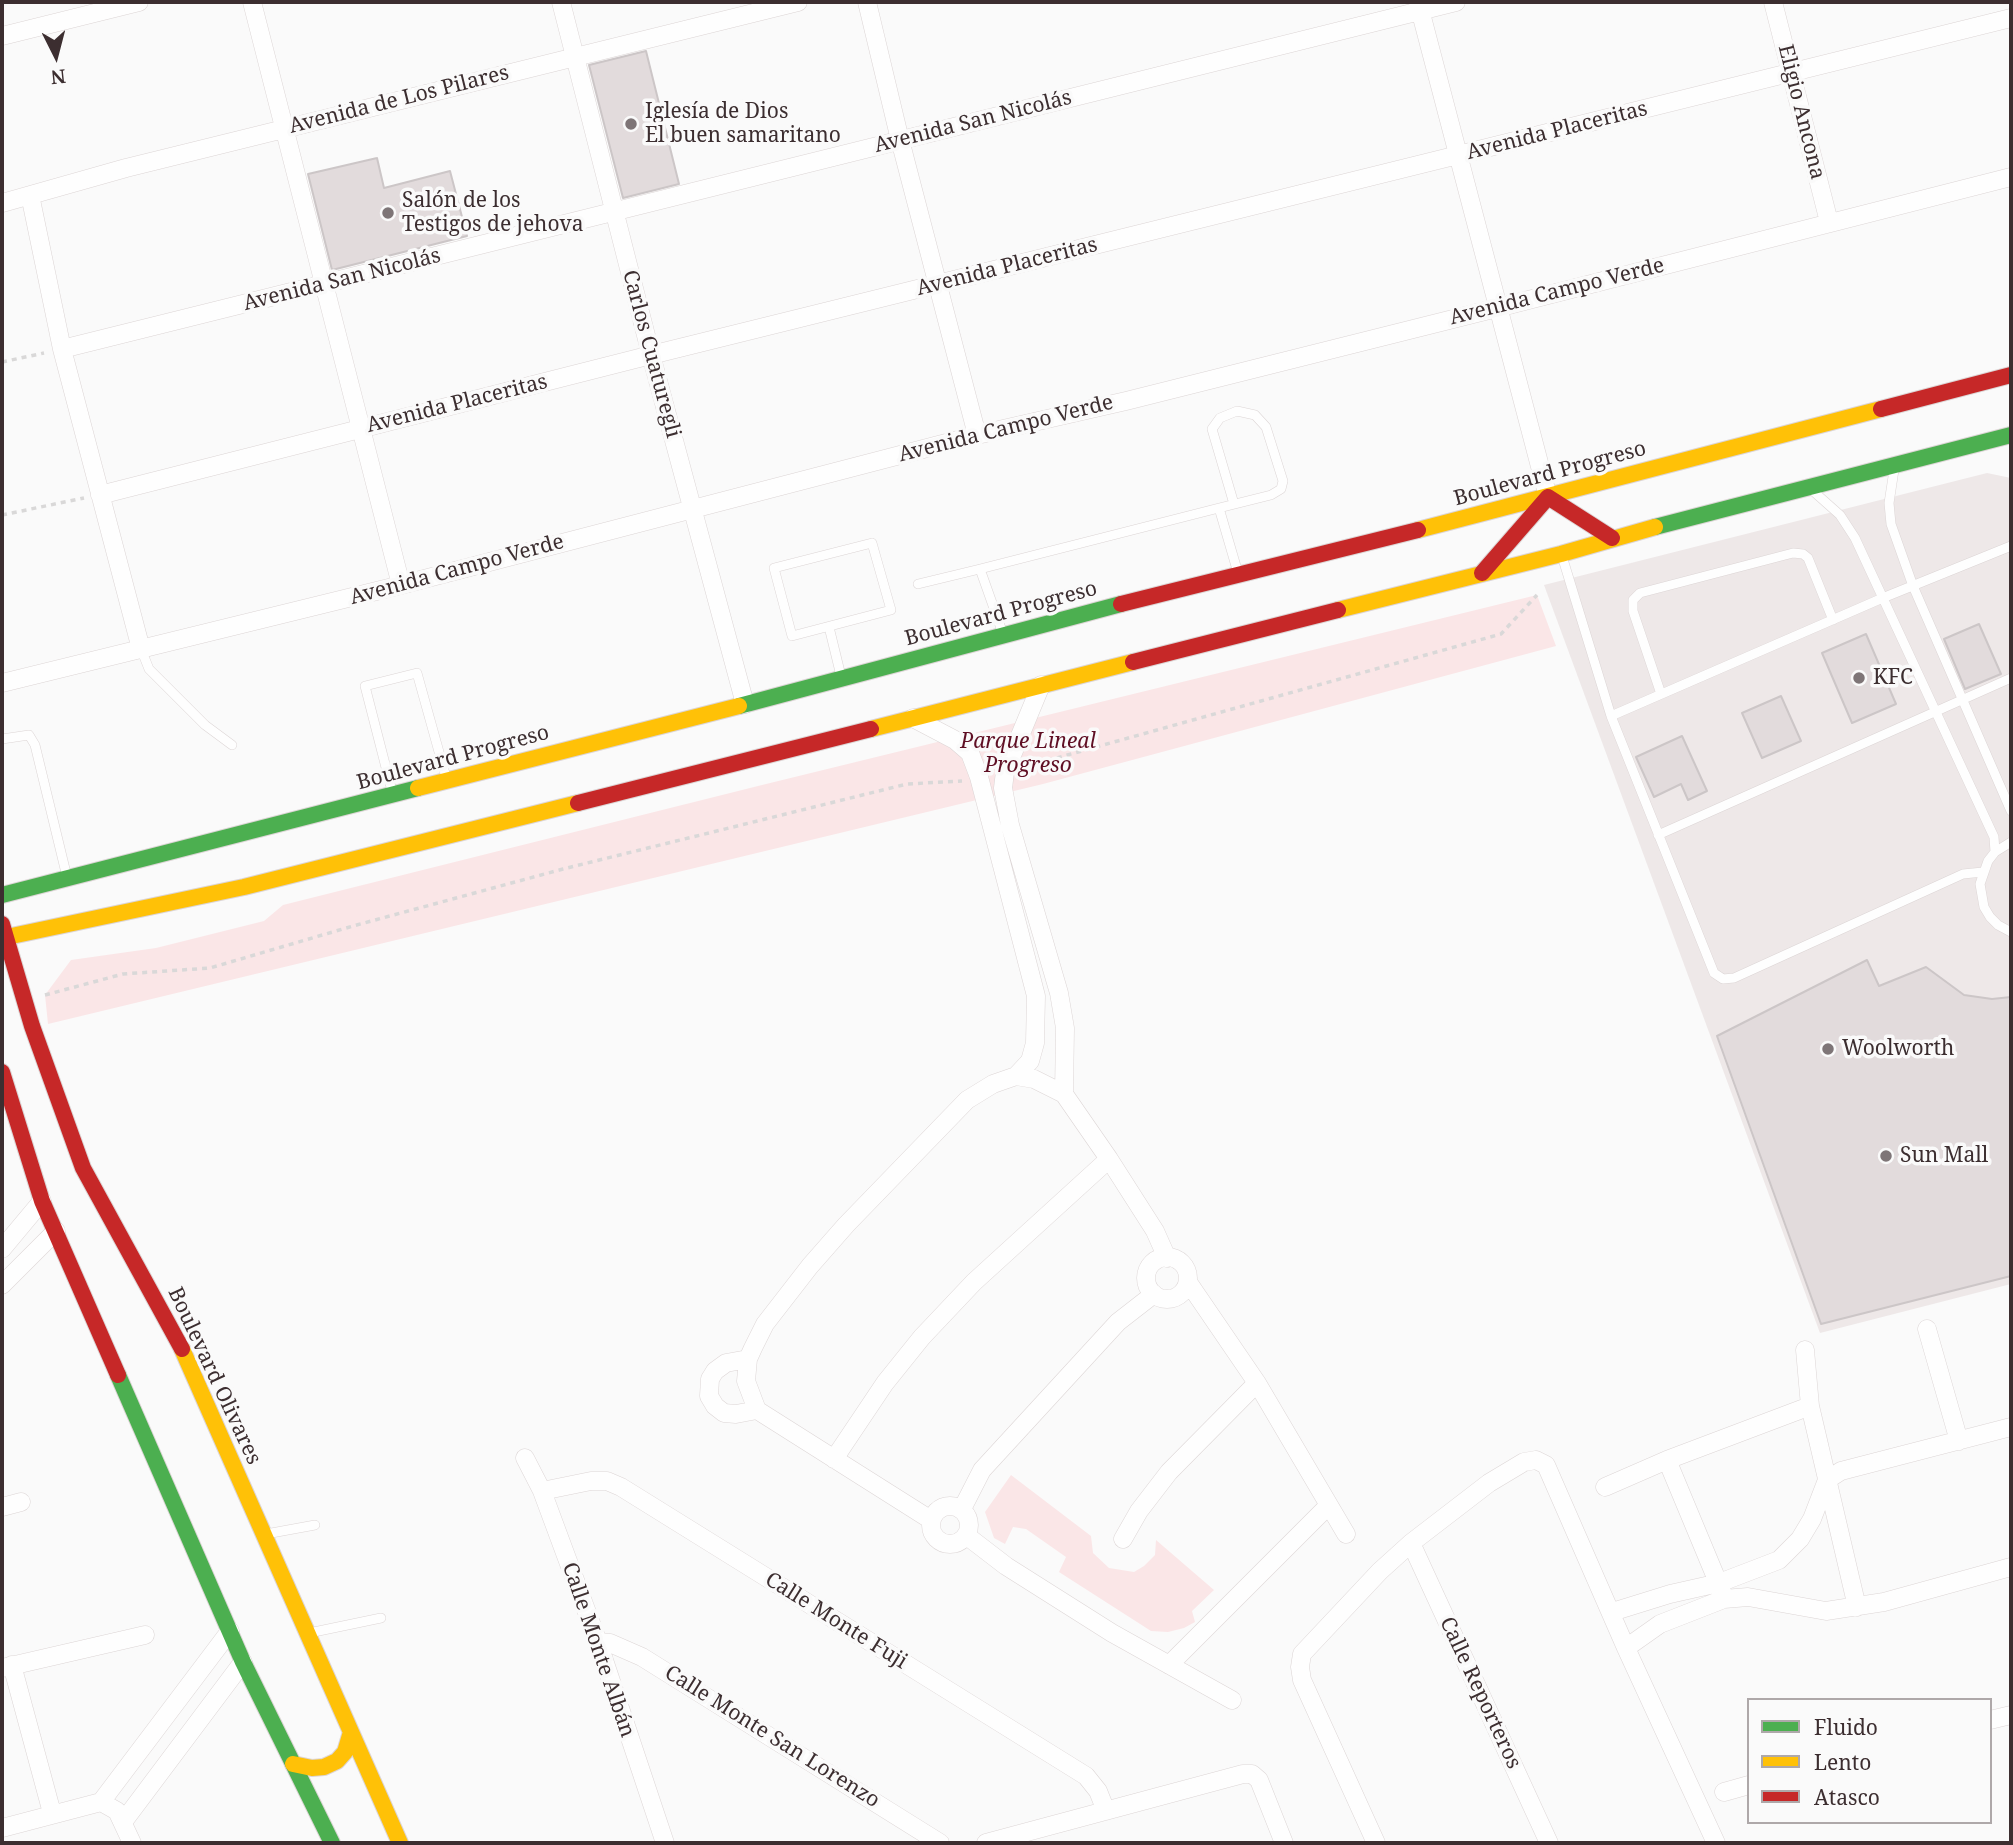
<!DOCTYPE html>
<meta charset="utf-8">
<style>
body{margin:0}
#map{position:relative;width:2013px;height:1845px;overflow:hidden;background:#fafafa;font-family:"Noto Serif",serif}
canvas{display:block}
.frame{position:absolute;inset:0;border:4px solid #3c2e30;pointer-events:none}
.legend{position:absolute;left:1747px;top:1698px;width:245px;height:126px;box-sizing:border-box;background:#fafafa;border:2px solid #aea8a9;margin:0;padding:9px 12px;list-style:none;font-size:21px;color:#3c2e30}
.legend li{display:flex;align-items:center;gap:14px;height:35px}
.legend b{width:35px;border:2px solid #aea8a9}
.north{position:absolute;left:21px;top:21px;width:70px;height:70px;-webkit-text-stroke:5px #fafafa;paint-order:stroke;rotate:174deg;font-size:19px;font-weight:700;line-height:28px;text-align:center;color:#3c2e30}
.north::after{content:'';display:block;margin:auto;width:24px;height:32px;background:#3c2e30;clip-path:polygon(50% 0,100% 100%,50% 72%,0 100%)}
</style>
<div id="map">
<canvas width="2013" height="1845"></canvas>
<div class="frame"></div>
<ul class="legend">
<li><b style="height:9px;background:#4caf50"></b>Fluido</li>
<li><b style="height:9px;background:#ffc107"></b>Lento</li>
<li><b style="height:9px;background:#c62828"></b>Atasco</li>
</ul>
<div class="north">N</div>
</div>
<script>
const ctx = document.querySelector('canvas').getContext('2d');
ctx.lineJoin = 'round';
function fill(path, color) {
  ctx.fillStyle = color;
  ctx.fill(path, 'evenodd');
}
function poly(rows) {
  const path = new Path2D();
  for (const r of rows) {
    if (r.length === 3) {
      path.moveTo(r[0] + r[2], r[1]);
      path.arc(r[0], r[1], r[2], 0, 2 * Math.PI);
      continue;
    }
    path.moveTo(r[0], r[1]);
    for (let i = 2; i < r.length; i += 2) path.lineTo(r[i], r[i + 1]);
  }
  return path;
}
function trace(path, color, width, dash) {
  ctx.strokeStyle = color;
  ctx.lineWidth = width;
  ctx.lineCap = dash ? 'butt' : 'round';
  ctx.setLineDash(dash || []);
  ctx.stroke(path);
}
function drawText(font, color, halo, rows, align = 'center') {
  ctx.font = font + ' "Noto Serif",serif';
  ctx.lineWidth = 7;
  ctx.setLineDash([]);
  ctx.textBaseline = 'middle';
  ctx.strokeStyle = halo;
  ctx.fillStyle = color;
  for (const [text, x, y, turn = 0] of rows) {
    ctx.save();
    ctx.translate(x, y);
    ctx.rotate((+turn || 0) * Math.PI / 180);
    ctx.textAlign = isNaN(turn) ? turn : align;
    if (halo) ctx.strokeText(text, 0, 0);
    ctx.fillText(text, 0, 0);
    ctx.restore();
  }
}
fill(poly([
 [1987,473,2011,478,2011,1284,1820,1333,1544,585]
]), '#eee8e8');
fill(poly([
 [1537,595,1556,646,1043,784,48,1024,45,995,71,960,156,948,264,921,283,905,762,785],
 [1011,1475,1091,1536,1093,1553,1109,1568,1134,1572,1144,1566,1155,1555,1156,1540,1214,1590,1192,1611,1195,1622,1184,1628,1168,1632,1151,1631,1059,1572,1066,1557,1026,1529,1013,1527,1005,1544,994,1538,985,1512]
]), '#fae6e7');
const building = poly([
 [646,51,679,184,623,198,589,65,646,51],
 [377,158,384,188,450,171,467,236,332,270,308,174,377,158],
 [1979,624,2001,674,1965,689,1944,639,1979,624],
 [1866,634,1896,704,1852,723,1822,653,1866,634],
 [1781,696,1801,741,1762,758,1742,713,1781,696],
 [1682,736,1707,791,1688,800,1681,784,1654,797,1636,757,1682,736],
 [1867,960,1879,986,1926,967,1964,995,1992,999,2011,997,2011,1276,1821,1324,1717,1036,1867,960]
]);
fill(building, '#e2dbdc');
trace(building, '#ccc6c7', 2);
const lane = poly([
 [1894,470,1889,503,1891,524,1913,586,2011,811],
 [1813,491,1840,515,1855,538,1994,837,1995,852],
 [1219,508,1271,495,1281,489,1283,481,1266,427,1255,415,1237,411,1220,418,1212,429,1234,504],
 [872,543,891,610,792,636,774,568,872,543],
 [1562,556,1611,716,1714,973,1723,979,1734,978,1963,874,1983,872],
 [918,584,980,569],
 [829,627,841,676],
 [1002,631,980,569,1219,508,1238,573],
 [141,649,149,669,205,725,232,745],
 [1661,694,1633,611,1633,600,1640,593,1793,553,1803,554,1808,558,1833,620],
 [1611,716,1885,597,2011,546],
 [2,739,29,735,35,745,66,873],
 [392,791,365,686,417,673,446,777],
 [1658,835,2011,678],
 [2011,842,1995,852,1988,861,1980,884,1984,907,1990,917,1998,925,2011,932],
 [266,1534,315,1525],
 [309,1633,381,1618]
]);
const street = poly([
 [252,2,401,585],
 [561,2,651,355,745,704],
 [867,2,900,140,977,435],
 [1418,2,1548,497],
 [1773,2,1829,222],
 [2,36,139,2],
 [30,195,62,349,141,649],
 [2,203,126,168,798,2],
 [62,349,1456,2],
 [100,495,651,355,2011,18],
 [2,683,401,585,977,435,1126,401,1497,308,2011,177],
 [1041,685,1005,772,1003,788,1010,825,1059,993,1065,1028,1064,1094],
 [913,718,955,740,970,753,979,777,1036,996,1035,1043,1030,1061,1016,1076,993,1084,967,1100,846,1225,810,1266,765,1324,753,1348,748,1359,746,1381,757,1410,931,1520],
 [1016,1076,1034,1079,1064,1094,1109,1159,1155,1231,1167,1258],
 [2,1249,42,1201],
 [1167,1278,21],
 [1188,1282,1257,1383,1346,1534],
 [2,1285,56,1231],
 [1927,1329,1959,1441],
 [1805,1350,1810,1406,1857,1607],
 [748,1359,726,1363,715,1371,710,1379,709,1396,715,1406,724,1413,736,1414,757,1410],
 [525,1458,542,1491,598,1642,665,1843],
 [834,1459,885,1383,922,1337,974,1282,1109,1159],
 [1667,1460,1722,1592],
 [1605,1487,1667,1460,1810,1406],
 [542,1491,591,1481,607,1481,621,1487,1086,1776,1098,1791,1106,1811],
 [950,1525,19],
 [2,1507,21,1502],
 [962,1509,982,1470,1118,1322,1154,1294],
 [967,1536,1006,1566,1112,1633,1232,1700],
 [1123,1539,1139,1511,1169,1472,1257,1383],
 [1411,1543,1549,1843],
 [1612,1612,1670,1594,1719,1583,1779,1560,1800,1539,1812,1519,1827,1480,1841,1471,2011,1427],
 [598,1642,610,1643,642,1657,940,1843],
 [1626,1648,1660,1624,1724,1599,1748,1597,1826,1611,1884,1602,2011,1567],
 [12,1665,52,1813],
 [1169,1665,1328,1506],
 [2,1668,145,1635],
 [1990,1720,2011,1715],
 [1724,1792,1749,1785],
 [101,1802,230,1631],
 [123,1822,243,1662],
 [2,1828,101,1802,117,1811,132,1843],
 [986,1843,1243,1774,1252,1774,1259,1780,1284,1843],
 [1376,1843,1302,1680,1300,1667,1302,1654,1380,1571,1411,1543,1489,1483,1524,1462,1536,1460,1546,1465,1626,1648,1716,1843]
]);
const fast = poly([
 [1655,527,2011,435],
 [739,706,1121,604],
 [2,895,418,788],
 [118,1375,243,1662,332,1843]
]);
const slow = poly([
 [1418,530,1881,409],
 [1338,610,1561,554,1655,527],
 [871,729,1133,662],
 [418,788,739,706],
 [2,938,244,887,578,803],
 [182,1349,400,1843],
 [293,1764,312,1768,324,1767,337,1761,345,1752,351,1732]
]);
const jam = poly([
 [1881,409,2011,375],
 [1482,573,1548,497,1612,538],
 [1121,604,1418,530],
 [1133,662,1338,610],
 [578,803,871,729],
 [2,924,32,1026,83,1168,182,1349],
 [2,1072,42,1201,118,1375]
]);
trace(lane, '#dcd5d5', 10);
trace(street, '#dcd5d5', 19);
trace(fast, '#dcd5d5', 18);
trace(slow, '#dcd5d5', 18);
trace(jam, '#dcd5d5', 18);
trace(poly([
 [2,362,44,353],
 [2,515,84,498],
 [1028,766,1501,634,1537,595],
 [45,995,123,974,210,968,353,926,563,869,907,784,962,781]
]), '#d9d8d8', 3.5, [5, 5]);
trace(lane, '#fefefe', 9);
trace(street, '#fefefe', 18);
trace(fast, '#4caf50', 16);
trace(slow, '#ffc107', 16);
trace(jam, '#c62828', 16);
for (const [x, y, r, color] of [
 [631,124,7,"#7e7577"],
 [388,213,7,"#7e7577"],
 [1859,678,7,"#7e7577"],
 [1828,1049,7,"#7e7577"],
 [1886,1156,7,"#7e7577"]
]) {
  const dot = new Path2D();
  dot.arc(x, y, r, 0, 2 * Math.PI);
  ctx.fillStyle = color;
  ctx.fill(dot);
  trace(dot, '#fafafa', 2.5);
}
drawText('21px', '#3c2e30', '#fafafa', [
 ["Avenida de Los Pilares",399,100,-14],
 ["Eligio Ancona",1801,112,76],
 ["Avenida San Nicolás",973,122,-14],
 ["Avenida Placeritas",1557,131,-14],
 ["Avenida Placeritas",1007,267,-14],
 ["Avenida San Nicolás",342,280,-14],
 ["Avenida Campo Verde",1557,292,-14],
 ["Carlos Cuaturegli",651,354,75],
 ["Avenida Placeritas",457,404,-14],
 ["Avenida Campo Verde",1006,429,-14],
 ["Boulevard Progreso",1550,474,-15],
 ["Avenida Campo Verde",457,570,-15],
 ["Boulevard Progreso",1001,614,-15],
 ["Boulevard Progreso",453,758,-15],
 ["Boulevard Olivares",214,1376,65],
 ["Calle Monte Fuji",836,1621,32],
 ["Calle Monte Albán",598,1650,71],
 ["Calle Reporteros",1480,1693,65],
 ["Calle Monte San Lorenzo",772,1737,32]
]);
drawText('21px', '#3c2e30', '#fafafa', [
 ["Iglesía de Dios",645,112],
 ["El buen samaritano",645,136],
 ["Salón de los",402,201],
 ["Testigos de jehova",402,225],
 ["KFC",1873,678],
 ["Woolworth",1842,1049],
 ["Sun Mall",1900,1156]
], 'left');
drawText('italic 21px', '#5f0f24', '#fafafa', [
 ["Parque Lineal",1028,742],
 ["Progreso",1028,766]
]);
</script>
